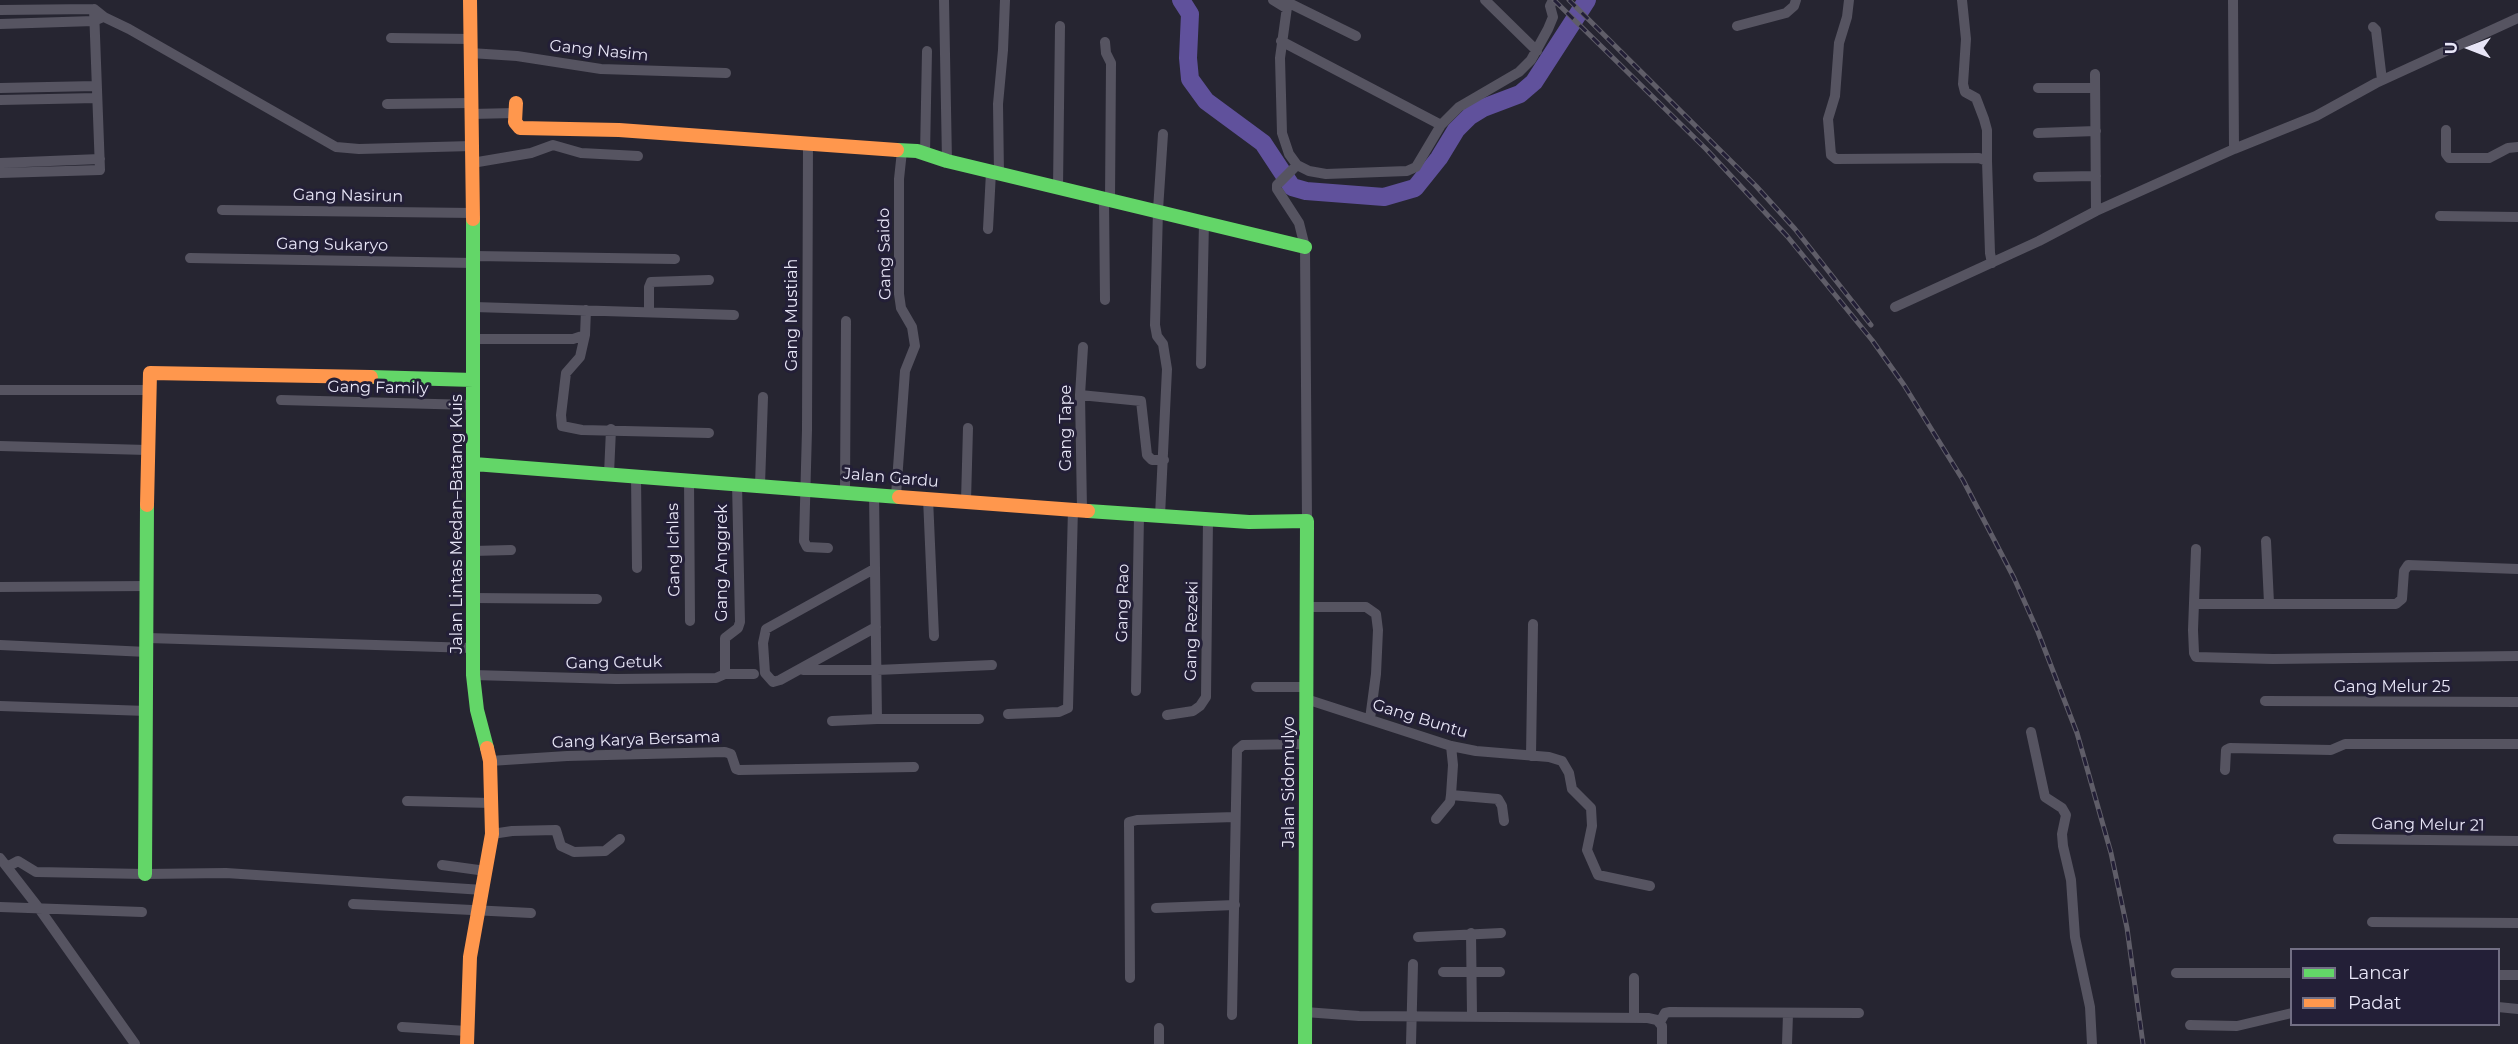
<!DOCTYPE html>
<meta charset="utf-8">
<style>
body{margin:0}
#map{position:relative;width:2518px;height:1044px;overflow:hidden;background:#262531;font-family:Montserrat,sans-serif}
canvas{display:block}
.legend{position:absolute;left:2290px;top:948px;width:210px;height:78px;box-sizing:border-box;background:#231f37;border:2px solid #726f84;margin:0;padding:8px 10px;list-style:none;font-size:18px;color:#e8e6f7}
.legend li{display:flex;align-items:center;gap:12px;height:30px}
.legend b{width:30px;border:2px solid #726f84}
.north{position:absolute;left:2440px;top:18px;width:60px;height:60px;-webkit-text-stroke:4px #231f37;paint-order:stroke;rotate:270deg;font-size:16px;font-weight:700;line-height:24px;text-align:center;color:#e8e6f7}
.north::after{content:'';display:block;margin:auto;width:21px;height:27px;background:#e8e6f7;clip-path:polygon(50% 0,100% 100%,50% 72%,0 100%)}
</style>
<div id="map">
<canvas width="2518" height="1044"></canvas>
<ul class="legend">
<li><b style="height:8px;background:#63d668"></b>Lancar</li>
<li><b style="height:8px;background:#ff974d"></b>Padat</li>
</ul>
<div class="north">U</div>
</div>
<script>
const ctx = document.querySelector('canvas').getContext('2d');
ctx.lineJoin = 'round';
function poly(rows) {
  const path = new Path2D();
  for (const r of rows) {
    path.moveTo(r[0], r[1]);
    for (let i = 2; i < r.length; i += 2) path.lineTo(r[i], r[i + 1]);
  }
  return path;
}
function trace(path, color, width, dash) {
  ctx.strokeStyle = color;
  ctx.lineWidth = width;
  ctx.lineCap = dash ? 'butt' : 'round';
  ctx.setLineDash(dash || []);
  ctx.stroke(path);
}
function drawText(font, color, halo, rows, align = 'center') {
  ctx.font = font + ' Montserrat,sans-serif';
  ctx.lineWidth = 6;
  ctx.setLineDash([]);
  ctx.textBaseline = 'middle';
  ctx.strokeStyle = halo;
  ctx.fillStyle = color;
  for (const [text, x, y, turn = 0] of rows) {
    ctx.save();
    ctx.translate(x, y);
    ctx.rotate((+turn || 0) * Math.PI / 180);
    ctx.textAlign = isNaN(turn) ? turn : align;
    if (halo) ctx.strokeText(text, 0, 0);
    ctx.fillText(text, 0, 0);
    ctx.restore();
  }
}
trace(poly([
 [1181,0,1190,14,1188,58,1190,79,1206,101,1263,143,1292,187,1306,191,1384,197,1415,188,1439,158,1456,130,1470,116,1483,108,1520,94,1534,82,1587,0]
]), '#60519c', 18);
trace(poly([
 [944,0,947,161],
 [1273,0,1286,8],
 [1288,0,1280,58,1282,133,1289,154,1297,165,1309,171,1326,174,1407,171,1416,167,1441,125,1459,107,1519,72,1531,60,1548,29,1553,17,1550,6,1553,0],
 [1485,0,1537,51],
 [1849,0,1847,17,1839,43,1835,96,1828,119,1831,155,1836,159,1979,158,1987,161,1990,253,1992,263],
 [1962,0,1966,39,1963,84,1965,92,1976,98,1984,119,1987,130,1987,161],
 [2233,0,2234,149],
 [1287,2,1356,36],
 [0,10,94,9,104,17,129,29,336,147,359,149,472,146],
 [0,24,94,21,101,18],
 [1737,26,1786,13,1794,6,1796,0],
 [2373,27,2376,30,2382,80],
 [391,38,471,39],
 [1281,41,1441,125],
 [1105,42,1106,53,1111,63,1110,200],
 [470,53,517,56,601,69,726,73],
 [2095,74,2096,211],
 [0,88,96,86],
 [2038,88,2095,88],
 [0,100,97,98],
 [387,104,471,103],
 [471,114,515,113],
 [2446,130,2446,154,2449,158,2489,158,2508,148,2518,147],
 [2038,133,2096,131],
 [808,142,807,430,804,541,807,547,828,548],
 [925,154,927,51],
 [0,163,100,159],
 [472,163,531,153,553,145,581,153,638,156],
 [1297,165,1277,185,1277,189,1299,223,1305,247,1307,521],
 [0,173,100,170,94,9],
 [999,174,998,104,1003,50,1005,0],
 [2038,177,2096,176],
 [1058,188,1060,26],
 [1104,199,1105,300],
 [222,210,473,213],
 [2440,216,2518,217],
 [988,229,991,172],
 [474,256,675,259],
 [190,258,474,263],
 [474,307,734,315],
 [1895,307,2039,241,2096,211,2234,149,2316,116,2376,83,2518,18],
 [586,310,585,335,580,357,566,373,561,415,562,426,582,430,709,433],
 [649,312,649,287,651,282,709,280],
 [474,339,573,339,585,335],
 [1201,364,1204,222],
 [0,390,148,390],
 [1080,395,1141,401,1147,455,1152,460,1164,460],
 [281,400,473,405],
 [0,446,147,450],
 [609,474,611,429],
 [636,475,637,568],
 [689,479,690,621],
 [760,485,763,397],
 [845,491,846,321],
 [896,495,905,371,915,346,912,327,901,308,899,294,899,179,902,151],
 [928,498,934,636],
 [966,501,968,428],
 [1082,509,1080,395,1083,347],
 [1160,516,1167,369,1163,344,1157,336,1155,325,1158,210,1163,134],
 [2266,541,2269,603],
 [2196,549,2193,630,2194,653,2196,657,2273,659,2518,656],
 [473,551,511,550],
 [874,569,766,629,763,643,765,673,773,682,780,680,876,627],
 [0,587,147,586],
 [473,598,597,599],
 [2194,604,2396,604,2402,599,2404,571,2408,565,2518,569],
 [1307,607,1366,607,1376,614,1378,630,1376,674,1370,719],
 [148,638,473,648],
 [0,645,147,652],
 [803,670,877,670,992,665],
 [725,674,725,638,738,628,740,622,737,483],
 [473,675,616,679,716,678,725,674,754,674],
 [1256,687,1306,687],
 [1136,691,1139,515],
 [1306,699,1451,746,1476,751,1549,757,1562,761,1569,773,1572,789,1591,808,1592,826,1587,850,1598,875,1650,886],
 [2265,701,2518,702],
 [0,706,147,711],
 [1008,714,1059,712,1068,708,1073,508],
 [1167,715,1193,711,1200,706,1206,697,1208,519],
 [877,719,979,719],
 [832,721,877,719,874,493],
 [2031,732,2045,797,2062,808,2066,815,2062,834,2063,846,2071,880,2075,937,2090,1007,2092,1044],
 [1531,756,1533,624],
 [490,761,567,756,725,752,731,754,736,769,739,770,914,767],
 [2225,770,2226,750,2230,748,2331,750,2345,744,2518,744],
 [1451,795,1498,799,1502,806,1504,821],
 [407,801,492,803],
 [1436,819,1450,802,1451,795,1453,765,1451,746],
 [492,834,512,831,556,830,561,846,574,852,605,851,620,839],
 [2338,839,2518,841],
 [0,858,38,907,135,1044],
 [442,865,486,871],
 [7,867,18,861,36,872,145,874,226,873,483,890],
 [353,904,531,913],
 [0,907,142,912],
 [1156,908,1235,905],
 [2372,922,2518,923],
 [1471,933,1472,1015],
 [1418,937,1501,933],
 [1443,972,1500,972],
 [2176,973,2292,973],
 [2498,975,2518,975],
 [1130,978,1129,822,1137,820,1235,817],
 [2498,1007,2518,1009],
 [1305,1012,1359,1016,1648,1018,1657,1020,1662,1026,1662,1044],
 [1232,1015,1237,750,1243,745,1306,744],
 [1634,1017,1634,978],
 [1660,1022,1665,1013,1670,1012,1859,1013],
 [2190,1025,2237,1026,2292,1013],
 [402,1027,467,1031],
 [1159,1028,1159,1044],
 [1411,1044,1413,964],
 [1787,1044,1788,1014]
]), '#565461', 10);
trace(poly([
 [897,150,917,151,947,161,1305,247],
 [473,219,473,675,477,710,487,748],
 [371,377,473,380],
 [474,464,899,497],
 [1088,511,1249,522,1307,521,1305,1044],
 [145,874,147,505]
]), '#63d668', 14);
trace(poly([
 [470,0,473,219],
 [516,103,515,122,520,128,619,130,897,150],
 [899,497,1088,511],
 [147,505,150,373,371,377],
 [467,1044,470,957,492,834,490,761,487,748]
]), '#ff974d', 14);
const rail = poly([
 [1554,0,1706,149,1787,236,1872,340,1904,385,1963,480,2014,578,2038,632,2077,733,2111,853,2127,928,2143,1044],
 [1569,0,1756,186,1795,229,1871,325]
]);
trace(rail, '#5f5d68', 5);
trace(rail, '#231f37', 3, [9]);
drawText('16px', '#e8e6f7', '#231f37', [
 ["Gang Nasim",599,51,6],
 ["Gang Nasirun",348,196,1],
 ["Gang Sukaryo",332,245,1],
 ["Gang Saido",885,254,-91],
 ["Gang Mustiah",792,315,-90],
 ["Gang Family",378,388,1],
 ["Gang Tape",1066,428,-90],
 ["Jalan Gardu",891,478,5],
 ["Jalan Lintas Medan–Batang Kuis",457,524,-90],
 ["Gang Ichlas",674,550,-91],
 ["Gang Anggrek",722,563,-90],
 ["Gang Rao",1123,603,-89],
 ["Gang Rezeki",1192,631,-89],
 ["Gang Getuk",614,663,-1],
 ["Gang Melur 25",2392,687],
 ["Gang Buntu",1420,719,17],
 ["Gang Karya Bersama",636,740,-2],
 ["Jalan Sidomulyo",1289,782,-90],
 ["Gang Melur 21",2428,825,1]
]);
</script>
